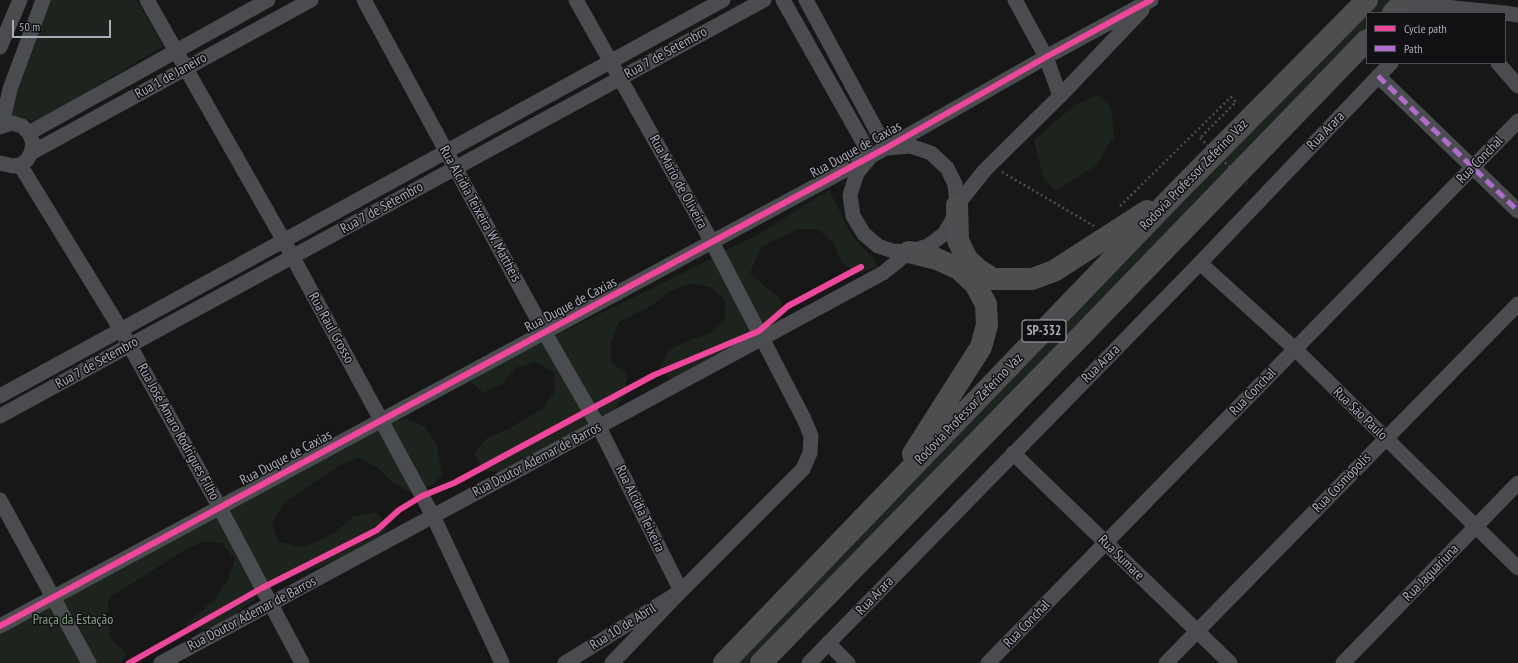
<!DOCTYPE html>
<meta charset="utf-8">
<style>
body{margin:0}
#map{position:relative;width:1518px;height:663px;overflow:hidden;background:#171717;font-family:"PT Sans Narrow",sans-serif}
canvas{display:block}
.legend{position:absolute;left:1366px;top:12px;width:140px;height:52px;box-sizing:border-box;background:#111113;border:1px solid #4d4f55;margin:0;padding:5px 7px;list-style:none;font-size:12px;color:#a8adb8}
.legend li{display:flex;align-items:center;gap:8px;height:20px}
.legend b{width:20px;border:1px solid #4d4f55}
.scale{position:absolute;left:12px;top:20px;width:99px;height:18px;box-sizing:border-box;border:2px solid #a8adb8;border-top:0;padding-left:5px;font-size:12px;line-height:14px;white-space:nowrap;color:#a8adb8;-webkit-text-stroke:3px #111113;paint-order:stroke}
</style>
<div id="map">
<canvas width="1518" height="663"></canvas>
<ul class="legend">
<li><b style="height:5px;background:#ed469a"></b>Cycle path</li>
<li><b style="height:5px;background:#b06ccc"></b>Path</li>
</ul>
<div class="scale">50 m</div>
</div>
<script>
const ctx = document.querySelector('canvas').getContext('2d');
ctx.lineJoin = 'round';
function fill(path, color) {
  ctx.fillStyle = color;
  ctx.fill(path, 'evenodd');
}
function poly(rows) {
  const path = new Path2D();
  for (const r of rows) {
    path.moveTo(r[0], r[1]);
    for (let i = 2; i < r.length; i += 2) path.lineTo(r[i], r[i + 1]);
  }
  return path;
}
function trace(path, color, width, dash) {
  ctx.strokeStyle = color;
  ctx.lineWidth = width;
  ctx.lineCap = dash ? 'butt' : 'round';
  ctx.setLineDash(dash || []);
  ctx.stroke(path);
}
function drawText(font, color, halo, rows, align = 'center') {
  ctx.font = font + ' "PT Sans Narrow",sans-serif';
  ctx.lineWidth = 3;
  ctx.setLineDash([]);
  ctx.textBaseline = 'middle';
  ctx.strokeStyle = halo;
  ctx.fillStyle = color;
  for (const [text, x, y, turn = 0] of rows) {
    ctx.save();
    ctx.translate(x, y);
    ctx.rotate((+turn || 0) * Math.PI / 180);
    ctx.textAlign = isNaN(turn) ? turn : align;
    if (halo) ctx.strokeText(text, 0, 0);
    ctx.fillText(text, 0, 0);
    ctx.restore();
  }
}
fill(poly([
 [47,0,137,0,163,46,37,122,13,116,16,80],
 [1378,0,1395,0,1382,13,1367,13,1367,28,751,663,735,663],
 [1098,95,1111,107,1114,137,1095,166,1056,191,1044,179,1034,140,1076,104],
 [829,190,851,234,879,266,857,274,841,261,833,243,818,229,798,229,761,247,750,273,781,300,782,320,674,382,659,368,670,350,689,340,708,334,725,320,725,300,710,287,690,283,670,291,654,304,618,323,611,342,611,362,627,374,626,394,614,410,598,422,503,472,483,471,474,453,487,438,508,429,543,408,555,392,554,372,536,362,515,368,503,383,484,393,469,381,534,346,663,283,762,232],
 [405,418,425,427,437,446,442,475,431,486,410,492,392,482,377,467,359,458,340,465,284,503,272,522,278,541,300,547,319,541,337,531,353,517,376,512,389,528,376,543,340,560,276,581,261,595,224,622,205,630,185,625,216,598,228,579,235,559,221,543,201,542,183,551,109,598,107,619,111,638,126,654,120,663,0,663,0,623,210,509,229,492,385,424]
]), '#1d241e');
trace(poly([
 [1002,172,1094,226],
 [1120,206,1231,97,1236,102,1200,138]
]), '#4d4e52', 2.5, [2, 3]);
trace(poly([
 [147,0,284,241,433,516,502,663],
 [364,0,545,333,599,427,681,591,565,663],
 [576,0,712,242,804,419,811,436,810,453,803,469,681,591,612,663],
 [783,0,871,156,857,173,850,195,853,216,864,234,878,246,893,251,909,252,928,246,944,234,952,221,957,205,955,184,947,168,931,153,910,146,886,148,806,0],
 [1015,0,1046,57,1060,96],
 [1399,13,1417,6,1425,5,1504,13],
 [1505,13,1518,15],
 [0,47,20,0],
 [1498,63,1518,86],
 [1378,76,1518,211],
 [2,125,10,89,43,0],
 [0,127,12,123,22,126,29,133,33,143,31,153,27,160,20,165,13,166,0,163],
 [29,133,268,0],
 [31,153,311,0],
 [20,165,121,330,220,508,302,663],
 [957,205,985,170,1060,96,1142,10],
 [1200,263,1295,349,1518,568],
 [0,396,723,0],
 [0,416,764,0],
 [1013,453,1230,663],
 [0,500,89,663],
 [0,626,886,148,1046,57,1151,0],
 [828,643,848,663],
 [161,663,883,273,909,252],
 [809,663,1200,263,1391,63],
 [988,663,1518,121],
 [1166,663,1518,304],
 [1343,663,1518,483]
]), '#4b4c50', 15);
trace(poly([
 [1393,13,1405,0],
 [957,205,958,240,963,251,967,259,979,270,993,279,1032,279,1054,271,1147,211],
 [909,252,937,259,959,269,975,284,986,304,987,325,981,347,913,454],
 [724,663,1178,191,1367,0],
 [761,663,1078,339,1367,40]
]), '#4e4e51', 22);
trace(poly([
 [1200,138,1247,184]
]), '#4d4e52', 2.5, [2, 3]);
trace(poly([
 [1378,76,1518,211]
]), '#b06ccc', 5, [10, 5]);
trace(poly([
 [0,626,886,148,1046,57,1151,0],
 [129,663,262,588,377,530,399,510,422,496,454,483,654,375,759,331,788,306,861,267]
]), '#ed469a', 6);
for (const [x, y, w] of [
 [1044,331,44]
]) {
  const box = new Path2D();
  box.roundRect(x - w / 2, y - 11, w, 22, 3);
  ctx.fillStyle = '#111113';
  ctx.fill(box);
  trace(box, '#a8adb8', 1);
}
drawText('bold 13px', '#a8adb8', null, [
 ["SP-332",1044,331]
]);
drawText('14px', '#a8adb8', '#111113', [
 ["Rua 7 de Setembro",666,53,-29],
 ["Rua 1 de Janeiro",171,76,-29],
 ["Rua Arara",1326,131,-46],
 ["Rua Duque de Caxias",856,150,-29],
 ["Rua Conchal",1480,160,-46],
 ["Rodovia Professor Zeferino Vaz",1194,175,-46],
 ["Rua Mário de Oliveira",678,182,61],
 ["Rua 7 de Setembro",382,208,-29],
 ["Rua Alcidia Teixeira W. Mattheis",480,214,61],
 ["Rua Duque de Caxias",571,305,-28],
 ["Rua Raul Grosso",331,328,61],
 ["Rua 7 de Setembro",97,363,-29],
 ["Rua Arara",1101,364,-45],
 ["Rua Conchal",1253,392,-46],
 ["Rodovia Professor Zeferino Vaz",969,409,-46],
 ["Rua São Paulo",1360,414,44],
 ["Rua José Amaro Rodrigues Filho",178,432,61],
 ["Rua Duque de Caxias",286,458,-28],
 ["Rua Doutor Ademar de Barros",537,460,-28],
 ["Rua Cosmópolis",1342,483,-46],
 ["Rua Alcidia Teixeira",640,509,64],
 ["Rua Sumare",1121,558,44],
 ["Rua Jaguariuna",1431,573,-46],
 ["Rua Arara",875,596,-46],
 ["Rua Doutor Ademar de Barros",252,614,-28],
 ["Rua Conchal",1027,624,-46],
 ["Rua 10 de Abril",623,627,-32]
]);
drawText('14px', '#7fa381', '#111113', [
 ["Praça da Estação",73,620]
]);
</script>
